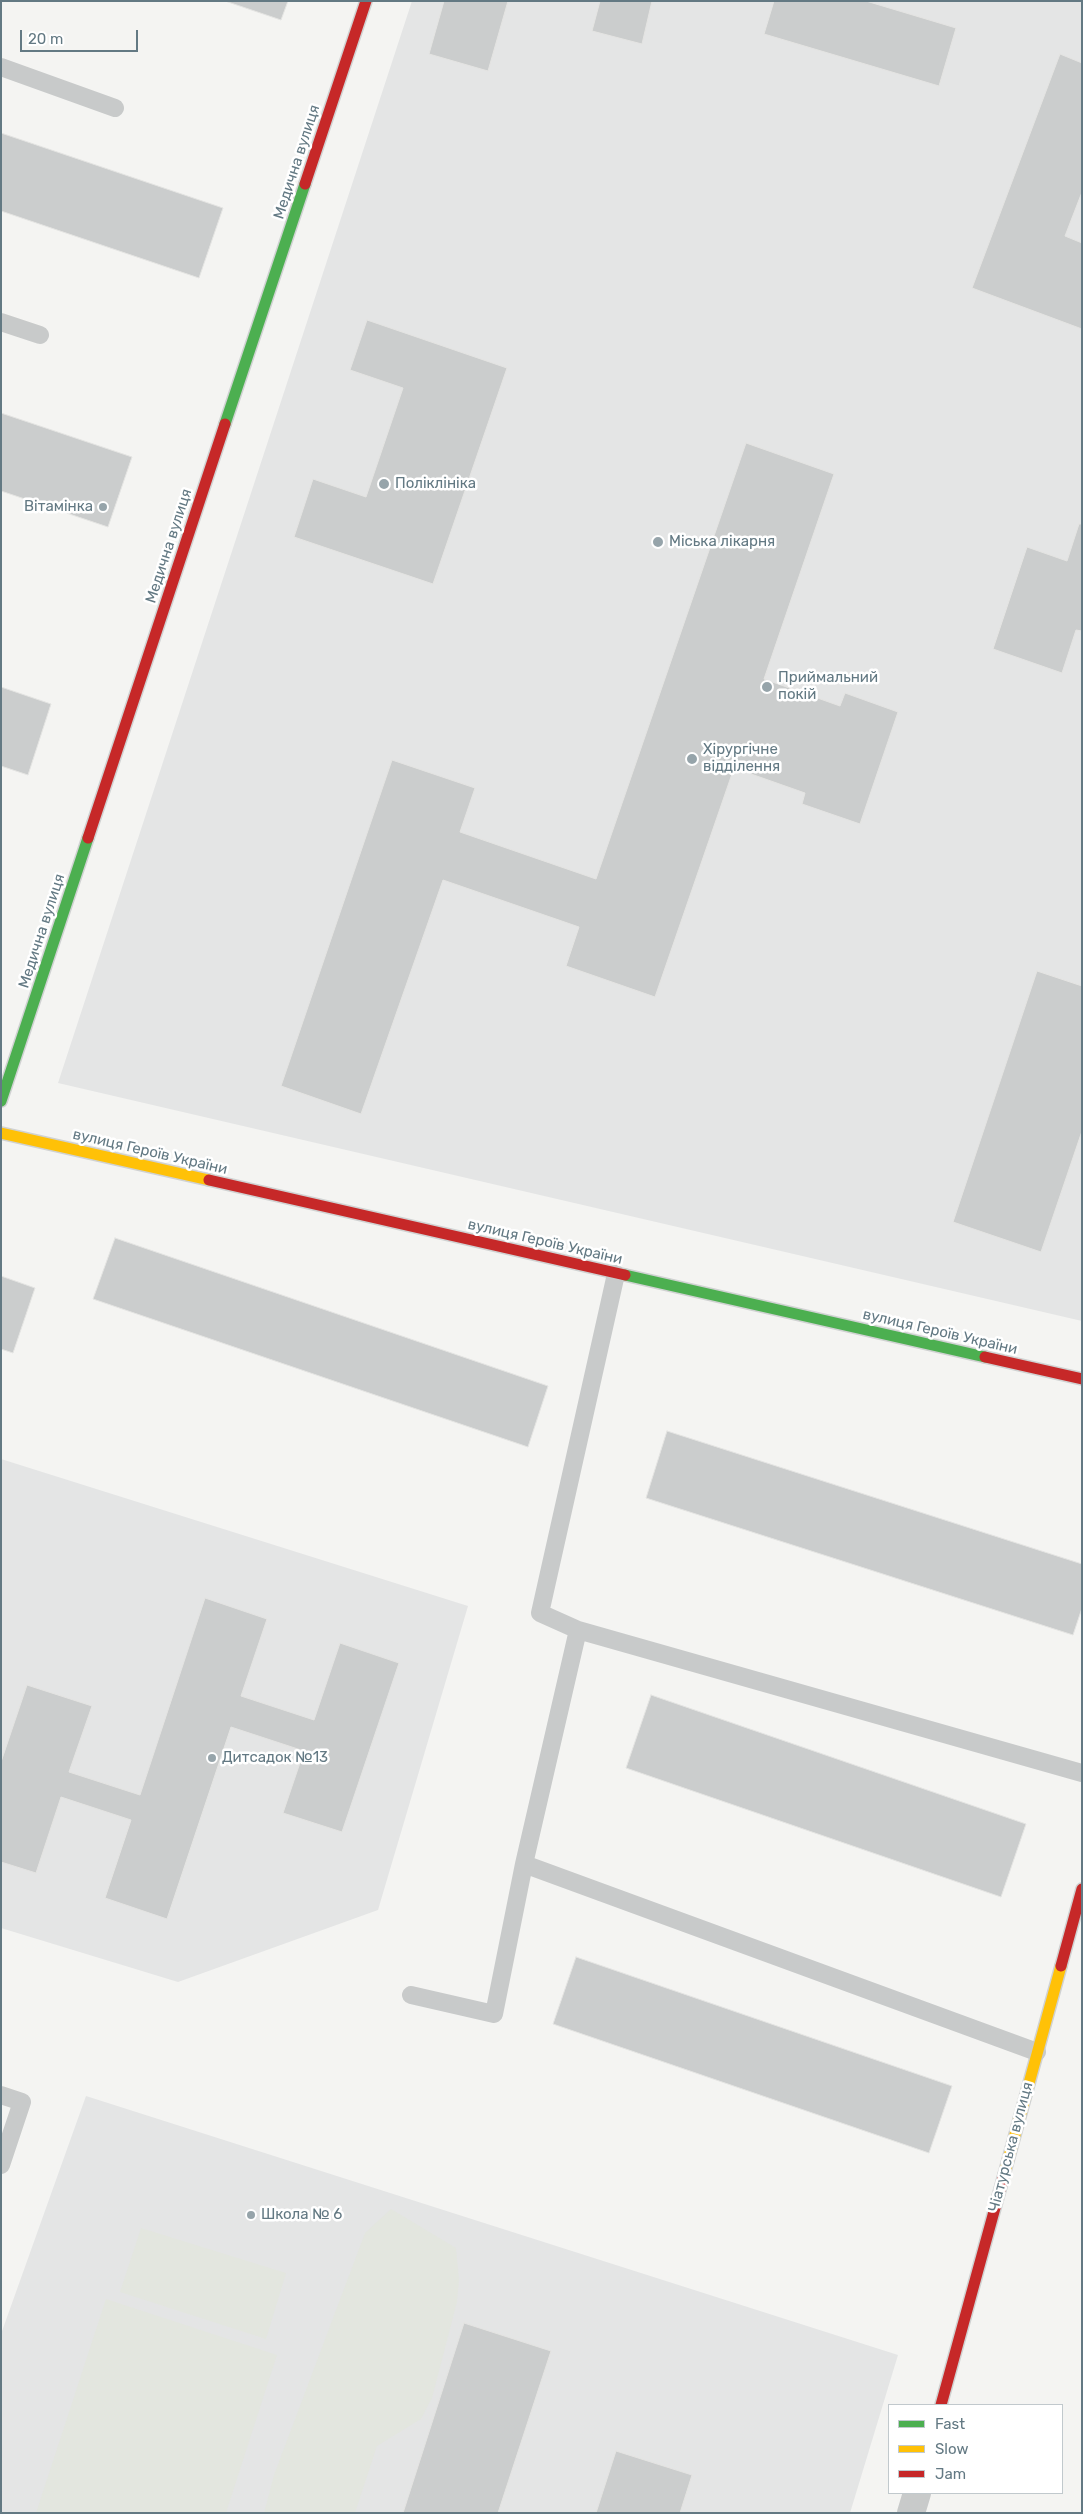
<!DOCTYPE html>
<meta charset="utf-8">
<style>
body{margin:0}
#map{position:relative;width:1083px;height:2514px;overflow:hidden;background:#f4f4f2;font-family:Rubik,sans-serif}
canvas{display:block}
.frame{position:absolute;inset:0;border:2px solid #637983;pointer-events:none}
.legend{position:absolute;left:888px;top:2404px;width:175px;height:90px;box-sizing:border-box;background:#fff;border:1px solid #c1c9cd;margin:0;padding:6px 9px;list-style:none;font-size:15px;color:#637983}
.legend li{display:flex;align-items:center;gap:10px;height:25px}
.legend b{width:25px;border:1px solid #c1c9cd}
.scale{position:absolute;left:20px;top:30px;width:118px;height:22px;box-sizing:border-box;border:2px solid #637983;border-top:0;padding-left:6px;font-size:15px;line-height:18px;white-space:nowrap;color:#637983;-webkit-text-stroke:4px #fff;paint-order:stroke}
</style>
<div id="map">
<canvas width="1083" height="2514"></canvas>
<div class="frame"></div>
<ul class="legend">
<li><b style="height:6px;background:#4caf50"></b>Fast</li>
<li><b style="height:6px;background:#ffc107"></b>Slow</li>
<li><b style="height:6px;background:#c62828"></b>Jam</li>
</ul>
<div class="scale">20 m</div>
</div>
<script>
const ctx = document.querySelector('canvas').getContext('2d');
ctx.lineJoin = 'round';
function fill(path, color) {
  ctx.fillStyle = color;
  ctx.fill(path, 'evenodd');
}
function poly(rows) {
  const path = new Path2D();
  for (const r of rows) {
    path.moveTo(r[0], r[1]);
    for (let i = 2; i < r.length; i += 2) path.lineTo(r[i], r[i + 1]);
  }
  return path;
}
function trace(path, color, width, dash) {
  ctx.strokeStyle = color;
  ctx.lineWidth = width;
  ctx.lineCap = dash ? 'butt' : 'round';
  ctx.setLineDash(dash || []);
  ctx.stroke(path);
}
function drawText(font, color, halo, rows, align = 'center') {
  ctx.font = font + ' Rubik,sans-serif';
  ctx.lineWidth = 5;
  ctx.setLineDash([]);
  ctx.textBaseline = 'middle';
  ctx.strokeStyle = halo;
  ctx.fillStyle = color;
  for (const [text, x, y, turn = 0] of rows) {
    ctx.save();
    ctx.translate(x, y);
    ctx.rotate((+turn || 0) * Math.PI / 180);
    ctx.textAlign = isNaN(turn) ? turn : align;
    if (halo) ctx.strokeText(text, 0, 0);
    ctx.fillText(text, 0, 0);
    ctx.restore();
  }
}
fill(poly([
 [412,1,1082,1,1082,1321,58,1083],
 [1,1459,468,1606,378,1910,178,1982,1,1928],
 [86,2096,898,2355,850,2513,1,2513,1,2334]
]), '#e4e5e5');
fill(poly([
 [391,2209,456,2248,459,2280,457,2302,432,2398,421,2419,377,2446,355,2513,264,2513,274,2475,365,2233],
 [141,2228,286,2273,266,2339,120,2292],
 [106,2299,277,2355,226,2513,36,2513]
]), '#e3e6df');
const building = poly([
 [225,1,288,1,281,20,225,1],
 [444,1,508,1,488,71,429,54,444,1],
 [600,1,652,1,642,44,592,31,600,1],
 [774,1,866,1,956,28,939,86,764,34,774,1],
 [1060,54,1082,63,1082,192,1065,236,1082,243,1082,329,972,288,1060,54],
 [1,133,223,208,199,278,1,211,1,133],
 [367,320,507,368,433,584,294,537,313,479,366,497,403,388,350,370,367,320],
 [1,413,132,457,108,527,1,491,1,413],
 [746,443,834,474,764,679,840,706,845,693,898,712,860,824,802,804,805,793,734,768,655,997,566,966,579,927,443,880,361,1114,281,1086,392,760,475,788,460,832,596,879,746,443],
 [1079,524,1082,524,1082,631,1076,630,1062,673,993,649,1027,547,1067,561,1079,524],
 [1,687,51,704,28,775,1,766,1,687],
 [1037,971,1082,986,1082,1131,1041,1252,953,1222,1037,971],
 [115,1238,548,1386,528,1447,93,1299,115,1238],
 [1,1276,35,1288,13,1353,1,1349,1,1276],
 [667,1431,1082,1564,1082,1608,1073,1635,646,1498,667,1431],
 [205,1598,267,1619,241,1696,314,1720,340,1643,399,1663,342,1832,283,1813,304,1751,231,1727,167,1919,105,1898,131,1820,61,1797,36,1873,1,1862,1,1762,27,1685,92,1706,69,1772,140,1795,205,1598],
 [651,1695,1026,1824,1001,1897,626,1768,651,1695],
 [576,1957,952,2086,929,2153,553,2024,576,1957],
 [464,2323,551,2351,498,2513,403,2513,464,2323],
 [616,2451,692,2475,680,2513,596,2513,616,2451]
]);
fill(building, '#cbcdcd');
trace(building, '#e4e4e2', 1);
const fast = poly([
 [225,424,305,184],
 [1,1101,88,838],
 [625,1275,985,1357]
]);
const slow = poly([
 [1,1133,209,1180],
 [1004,2175,1061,1966]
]);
const jam = poly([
 [305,184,366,1],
 [88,838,225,424],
 [209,1180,625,1275],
 [985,1357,1082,1379],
 [1061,1966,1082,1889],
 [941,2405,1004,2175]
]);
trace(fast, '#d0d2d2', 14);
trace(slow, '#d0d2d2', 14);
trace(jam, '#d0d2d2', 14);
trace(poly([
 [1,67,115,108],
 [1,322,40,335],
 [616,1274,540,1613,578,1630,1082,1773],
 [524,1864,1037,2052],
 [411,1995,494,2014,524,1864,578,1630],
 [1,2095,22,2102,1,2165]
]), '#c8caca', 18);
trace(poly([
 [911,2513,917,2493]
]), '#c8caca', 28);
trace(fast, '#4caf50', 11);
trace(slow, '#ffc107', 11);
trace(jam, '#c62828', 11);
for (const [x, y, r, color] of [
 [384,484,6,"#96a4aa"],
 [103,507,5,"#96a4aa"],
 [658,542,6,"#96a4aa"],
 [767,687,6,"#96a4aa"],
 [692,759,6,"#96a4aa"],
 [212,1758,5,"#96a4aa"],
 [251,2215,5,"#96a4aa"]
]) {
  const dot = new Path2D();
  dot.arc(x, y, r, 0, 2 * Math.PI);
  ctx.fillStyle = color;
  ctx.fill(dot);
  trace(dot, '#fff', 2);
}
drawText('15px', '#637983', '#fff', [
 ["Медична вулиця",297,162,-72],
 ["Медична вулиця",169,546,-72],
 ["Медична вулиця",42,931,-72],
 ["вулиця Героїв України",150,1152,13],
 ["вулиця Героїв України",545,1242,13],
 ["вулиця Героїв України",940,1332,13],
 ["Чіатурська вулиця",1011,2147,-75]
]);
drawText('15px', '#637983', '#fff', [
 ["Поліклініка",395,484],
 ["Вітамінка",93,507,"right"],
 ["Мiська лiкарня",669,542],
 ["Приймальний",778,678],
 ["покій",778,695],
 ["Хірургічне",703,750],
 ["відділення",703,767],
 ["Дитсадок №13",222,1758],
 ["Школа № 6",261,2215]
], 'left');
</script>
